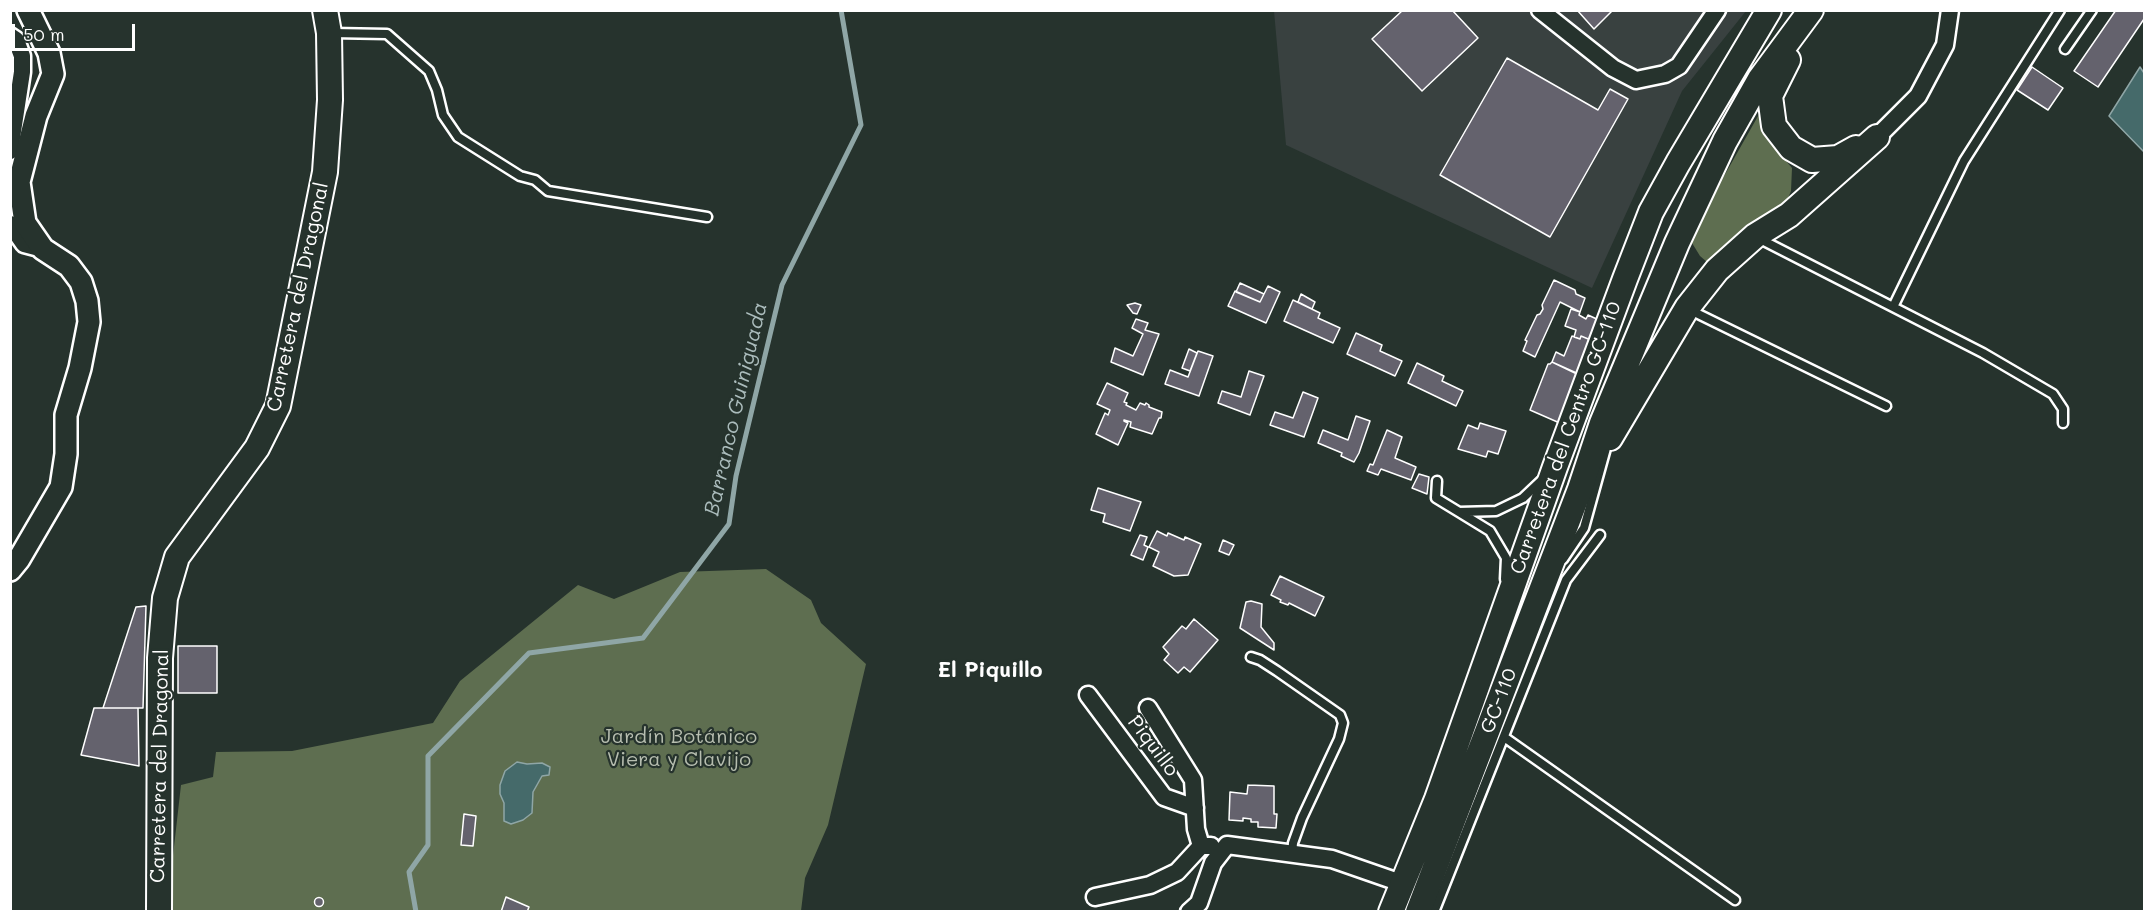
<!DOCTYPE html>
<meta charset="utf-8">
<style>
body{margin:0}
#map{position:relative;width:2155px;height:922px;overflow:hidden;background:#26332d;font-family:Mali,sans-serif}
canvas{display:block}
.frame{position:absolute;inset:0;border:12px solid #fff;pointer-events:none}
.scale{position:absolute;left:12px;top:24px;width:123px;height:27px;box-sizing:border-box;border:3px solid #fff;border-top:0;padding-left:8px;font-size:18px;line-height:21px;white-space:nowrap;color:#fff;-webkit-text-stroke:4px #26332d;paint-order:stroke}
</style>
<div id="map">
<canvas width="2155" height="922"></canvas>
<div class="frame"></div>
<div class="scale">50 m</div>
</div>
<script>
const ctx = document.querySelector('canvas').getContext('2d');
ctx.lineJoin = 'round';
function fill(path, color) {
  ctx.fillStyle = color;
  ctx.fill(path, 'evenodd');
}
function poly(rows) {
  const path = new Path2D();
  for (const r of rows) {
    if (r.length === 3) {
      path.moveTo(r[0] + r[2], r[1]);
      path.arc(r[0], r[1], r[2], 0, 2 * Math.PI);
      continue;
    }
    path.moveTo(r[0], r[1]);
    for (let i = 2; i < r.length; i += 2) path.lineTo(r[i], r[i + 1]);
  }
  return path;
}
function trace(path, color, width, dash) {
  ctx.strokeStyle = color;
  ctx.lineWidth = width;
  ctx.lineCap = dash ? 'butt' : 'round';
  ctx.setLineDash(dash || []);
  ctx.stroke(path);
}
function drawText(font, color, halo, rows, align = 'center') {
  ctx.font = font + ' Mali,sans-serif';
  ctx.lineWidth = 4.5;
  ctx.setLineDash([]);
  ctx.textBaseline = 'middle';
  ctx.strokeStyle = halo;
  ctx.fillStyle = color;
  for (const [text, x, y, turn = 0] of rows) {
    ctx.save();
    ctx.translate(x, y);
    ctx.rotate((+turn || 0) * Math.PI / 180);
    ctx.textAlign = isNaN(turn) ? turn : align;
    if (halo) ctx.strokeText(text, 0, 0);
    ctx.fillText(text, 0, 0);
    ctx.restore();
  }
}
fill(poly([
 [1274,11,1746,11,1682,91,1592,288,1286,145]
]), '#394140');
fill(poly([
 [1762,109,1778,151,1792,168,1791,191,1786,203,1715,260,1707,262,1700,256,1692,243,1719,185],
 [766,569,811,600,821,623,866,664,828,825,805,878,801,911,170,912,170,882,181,785,213,777,216,752,292,751,433,723,460,681,578,585,614,599,680,572]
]), '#5e6e50');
const water = poly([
 [2140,67,2144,73,2144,152,2109,116,2140,67],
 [517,762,527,764,542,763,550,767,549,775,542,776,533,792,532,813,523,820,511,824,504,821,504,803,500,794,500,785,505,771,517,762]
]);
fill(water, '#456a6a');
trace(water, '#8fa6a6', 1.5);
trace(poly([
 [416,912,409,872,428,845,428,756,529,653,643,638,729,524,736,476,782,285,861,125,841,10]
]), '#8fa6a6', 5);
const building = poly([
 [1403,10,1452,10,1478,38,1422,91,1372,39,1403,10],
 [1577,10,1613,10,1594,29,1577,10],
 [2116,10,2144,10,2144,19,2098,87,2074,71,2116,10],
 [1507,58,1598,110,1610,89,1628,99,1550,237,1440,175,1507,58],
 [2032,67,2063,88,2048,110,2017,90,2032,67],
 [1554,280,1575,290,1576,294,1585,298,1580,312,1560,302,1535,357,1523,351,1527,341,1525,340,1537,315,1540,314,1543,309,1542,305,1554,280],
 [1240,283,1264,294,1260,302,1236,292,1240,283],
 [1268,286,1280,292,1266,323,1228,306,1235,291,1260,302,1268,286],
 [1301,294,1315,302,1312,309,1298,302,1301,294],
 [1293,300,1320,313,1318,318,1340,328,1333,343,1284,321,1293,300],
 [1135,303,1141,305,1137,314,1133,313,1127,305,1135,303],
 [1571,309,1580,312,1579,315,1586,319,1588,315,1601,321,1593,341,1581,336,1580,339,1574,337,1576,330,1565,326,1571,309],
 [1136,319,1148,323,1145,330,1159,334,1143,375,1111,362,1115,348,1133,356,1143,334,1132,328,1136,319],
 [1356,333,1382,345,1380,351,1402,361,1395,376,1347,354,1356,333],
 [1572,336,1580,339,1581,336,1593,341,1579,375,1552,362,1556,352,1564,356,1572,336],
 [1189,349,1197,353,1190,371,1182,368,1189,349],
 [1198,351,1213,356,1199,396,1165,384,1170,370,1188,377,1198,351],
 [1552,362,1581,375,1562,424,1530,410,1548,364,1550,364,1552,362],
 [1417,363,1444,376,1442,381,1463,391,1456,406,1408,383,1417,363],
 [1249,371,1264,376,1250,415,1218,403,1222,391,1241,397,1249,371],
 [1107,383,1128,393,1124,402,1127,403,1126,405,1136,410,1140,403,1145,405,1146,403,1149,405,1149,407,1162,412,1161,418,1159,418,1152,434,1130,427,1131,422,1124,420,1124,421,1128,423,1118,445,1096,434,1105,413,1108,415,1110,410,1097,404,1107,383],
 [1303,392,1318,398,1304,437,1270,425,1275,412,1293,418,1303,392],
 [1356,416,1370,421,1359,453,1354,462,1341,456,1342,453,1318,443,1323,430,1348,440,1356,416],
 [1480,423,1506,431,1498,454,1488,451,1486,457,1458,449,1468,425,1478,429,1480,423],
 [1387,430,1402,437,1395,458,1416,467,1411,480,1381,469,1378,475,1367,471,1370,464,1373,465,1387,430],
 [1419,474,1429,477,1427,494,1412,488,1419,474],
 [1098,488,1141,502,1130,531,1103,522,1105,514,1091,510,1098,488],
 [1157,531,1167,536,1168,533,1184,540,1185,537,1201,544,1188,575,1174,576,1153,566,1159,552,1149,547,1157,531],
 [1140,535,1147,537,1144,545,1148,547,1143,560,1131,555,1140,535],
 [1223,540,1234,545,1229,555,1219,551,1223,540],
 [1280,576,1324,597,1315,616,1289,603,1288,605,1280,602,1281,600,1271,595,1280,576],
 [1251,601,1262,604,1261,627,1274,643,1274,650,1240,628,1246,602,1251,601],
 [146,606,143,708,103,708,136,607,146,606],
 [1194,619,1218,640,1190,672,1184,667,1178,673,1164,660,1169,654,1163,647,1182,626,1186,629,1194,619],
 [178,646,217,646,217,693,178,693,178,646],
 [94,708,138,708,139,766,81,755,94,708],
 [1248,785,1274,786,1274,814,1277,814,1276,828,1258,827,1258,822,1251,822,1251,819,1243,818,1243,821,1229,820,1230,792,1247,794,1248,785],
 [464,814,476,816,473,846,461,845,464,814],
 [506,897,529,907,527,912,501,912,506,897],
 [319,902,4.5]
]);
fill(building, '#64626d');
trace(building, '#fff', 1.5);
const service = poly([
 [332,33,387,34,429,71,437,90,443,115,458,137,520,176,535,180,548,191,707,217],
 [2065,49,2092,10],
 [1758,238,1983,353,2053,394,2063,409,2063,423],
 [1893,307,1964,161,2060,10],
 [1690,310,1886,406],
 [1437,481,1436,498,1459,512],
 [1563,559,1584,528,1608,441],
 [1505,579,1506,558,1490,531,1459,512,1496,511,1523,498,1542,480],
 [1251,657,1260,660,1277,671,1340,715,1343,723,1339,739,1302,818,1293,843,1292,854],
 [1504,737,1735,900],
 [1434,912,1566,580,1600,535]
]);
const minor = poly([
 [1540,10,1613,68,1636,80,1665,74,1679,66,1717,10],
 [10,36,16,40,22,56,22,72,10,151],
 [1877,137,1918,96,1945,45,1950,10],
 [10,224,24,244,43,249],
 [1088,695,1164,797,1195,808],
 [1148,708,1193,780,1196,829,1201,846],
 [1095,897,1150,885,1177,872,1201,846,1211,846],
 [1189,912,1199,903,1213,863,1227,845,1332,859,1404,884]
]);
const tertiary = poly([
 [10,570,19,559,61,487,66,454,66,415,80,368,89,322,87,301,81,282,69,266,43,249,25,223,19,182,36,116,53,74,49,53,28,10]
]);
const secondary = poly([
 [1788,60,1770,96,1774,126,1791,148,1812,160,1838,158,1856,148],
 [1610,438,1687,308,1717,270,1755,236,1789,215,1877,137],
 [159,912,160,658,165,598,177,557,257,448,278,406,325,172,330,100,329,33,325,10],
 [1391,912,1437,799,1555,467,1625,279,1651,212,1678,163,1769,10],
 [1418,912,1580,489,1602,423,1677,243,1725,141,1760,79,1811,10]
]);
trace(service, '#fff', 13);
trace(minor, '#fff', 21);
trace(tertiary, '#fff', 26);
trace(secondary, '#fff', 28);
trace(service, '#26332d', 8);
trace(minor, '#26332d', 16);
trace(tertiary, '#26332d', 21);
trace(secondary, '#26332d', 24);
drawText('20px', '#fff', '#26332d', [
 ["Carretera del Dragonal",298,297,-78],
 ["Carretera del Centro GC-110",1566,438,-70],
 ["GC-110",1499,701,-69],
 ["Piquillo",1153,746,53],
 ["Carretera del Dragonal",160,766,-89]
]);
drawText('20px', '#b7beb0', '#26332d', [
 ["Jardín Botánico",679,737],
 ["Viera y Clavijo",679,760]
]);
drawText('italic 21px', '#abbcbc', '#26332d', [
 ["Barranco Guiniguada",736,409,-77]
]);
drawText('bold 21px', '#fff', '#26332d', [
 ["El Piquillo",990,671]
]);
</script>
